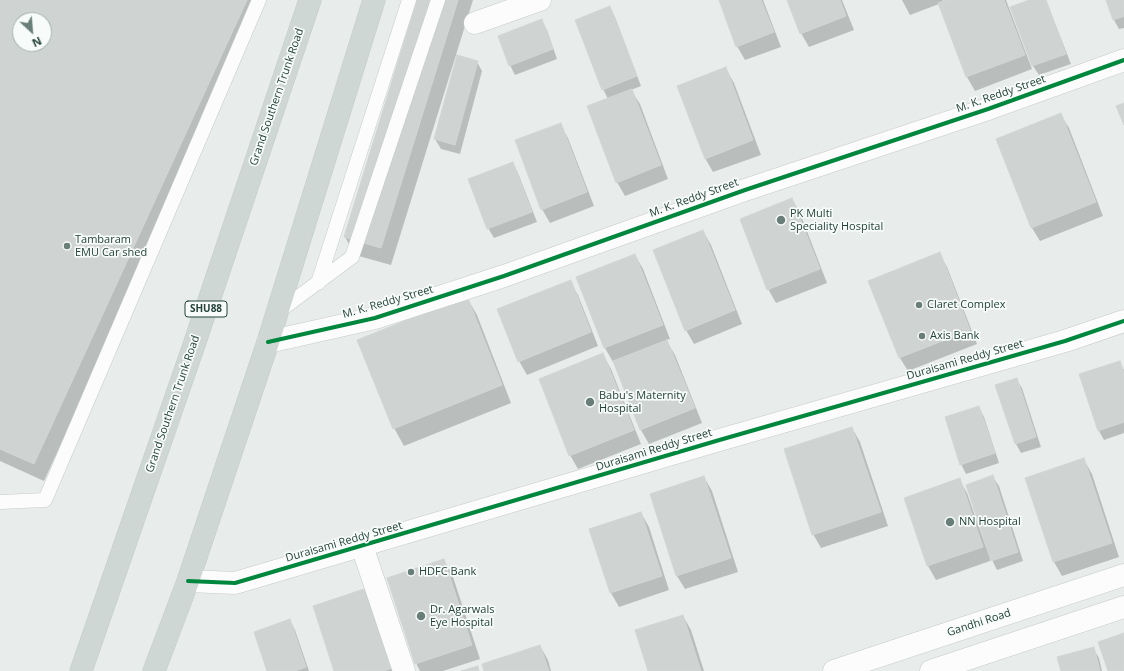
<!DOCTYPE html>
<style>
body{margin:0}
#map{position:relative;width:1124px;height:671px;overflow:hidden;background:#e8edeb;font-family:"Open Sans",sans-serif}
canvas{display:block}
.north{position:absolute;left:12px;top:12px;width:40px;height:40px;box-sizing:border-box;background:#f7fbf9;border:1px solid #a3b1ad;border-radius:50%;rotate:154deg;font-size:11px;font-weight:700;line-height:16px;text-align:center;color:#24423a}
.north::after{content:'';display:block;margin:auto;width:14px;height:18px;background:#697e78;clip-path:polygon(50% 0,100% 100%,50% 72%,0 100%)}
</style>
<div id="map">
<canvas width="1124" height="671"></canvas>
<div class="north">N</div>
</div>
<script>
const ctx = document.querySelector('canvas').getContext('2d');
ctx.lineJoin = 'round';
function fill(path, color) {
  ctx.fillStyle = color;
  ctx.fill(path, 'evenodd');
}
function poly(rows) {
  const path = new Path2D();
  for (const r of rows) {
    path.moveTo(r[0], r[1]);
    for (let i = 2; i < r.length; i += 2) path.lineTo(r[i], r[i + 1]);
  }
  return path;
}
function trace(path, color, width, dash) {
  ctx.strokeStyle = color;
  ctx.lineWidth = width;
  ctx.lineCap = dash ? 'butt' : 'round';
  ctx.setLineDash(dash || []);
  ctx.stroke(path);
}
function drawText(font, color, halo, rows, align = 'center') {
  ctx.font = font + ' "Open Sans",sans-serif';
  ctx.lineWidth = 3.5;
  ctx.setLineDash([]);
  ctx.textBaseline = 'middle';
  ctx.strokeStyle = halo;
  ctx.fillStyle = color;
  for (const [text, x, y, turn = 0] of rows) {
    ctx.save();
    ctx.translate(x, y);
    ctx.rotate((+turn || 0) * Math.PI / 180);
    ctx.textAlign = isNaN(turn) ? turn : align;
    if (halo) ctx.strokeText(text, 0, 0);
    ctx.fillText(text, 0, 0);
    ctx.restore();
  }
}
fill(poly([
 [0,0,265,0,44,481,0,461],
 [20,20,44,20,44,44,20,44],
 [418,0,473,0,391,265,355,255,345,237],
 [720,0,763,0,781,47,745,60,737,46],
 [788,0,842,0,854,30,809,47,801,33],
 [902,0,943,0,943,2,949,0,1006,0,1032,69,975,91,967,77,939,4,910,15],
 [1032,0,1046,0,1071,64,1039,75,1033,66,1011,8],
 [1107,0,1124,0,1124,28,1119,29,1114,20],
 [609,8,615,17,641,86,631,90,640,104,668,179,625,196,617,182,608,99,603,89],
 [541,20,547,30,557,59,515,75,510,65],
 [458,57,477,62,482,71,460,154,441,149,435,139],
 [726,69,734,83,761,155,713,172,705,158],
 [1061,115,1069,128,1103,216,1040,241,1032,228,997,140],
 [560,124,568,138,594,206,550,223,542,209],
 [513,163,518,173,537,222,494,238,488,228],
 [792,199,800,213,827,283,776,303,768,289],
 [703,231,711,245,742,324,694,344,686,330],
 [939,253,947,267,977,344,908,371,900,358],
 [635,255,643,269,670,339,666,340,675,355,702,423,649,444,641,430,614,361,613,362,605,348],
 [570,282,578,295,598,346,527,375,519,361],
 [467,298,477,315,511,403,404,446,394,428],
 [603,355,611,369,641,444,578,469,570,455],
 [1119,362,1124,370,1124,433,1104,440,1099,431],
 [1016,379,1022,388,1041,447,1021,453,1016,444],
 [979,407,984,417,999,463,966,474,961,464],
 [852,428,860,442,888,526,821,548,813,534],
 [1084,460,1092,474,1119,557,1062,576,1054,562,1026,479],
 [704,477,712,491,738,572,685,589,677,576],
 [993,477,999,486,1023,561,997,570,990,556,990,561,936,580,928,566,905,498,959,479,967,493,986,547,987,547],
 [641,513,649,527,669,590,619,607,611,593,590,530],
 [444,560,452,574,480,659,443,671,420,671,416,663],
 [314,607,397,671,335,671],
 [683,616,691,630,704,671,649,671],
 [290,620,295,630,309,671,268,671],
 [540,646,548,660,551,671,485,671],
 [1093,648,1099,658,1102,671,1062,671]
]), '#0003');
const building = poly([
 [0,0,247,0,34,464,0,449,0,0],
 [20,20,44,20,44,44,20,44,20,20],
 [417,0,458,0,381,248,344,237,417,0],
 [719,0,761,0,774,32,736,47,719,0],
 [787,0,840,0,846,16,800,34,787,0],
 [946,0,1004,0,1025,55,966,77,938,3,946,0],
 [1029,0,1046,0,1066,54,1032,66,1010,7,1029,0],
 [1106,0,1124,0,1124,16,1113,20,1106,0],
 [610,6,637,76,602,90,575,20,610,6],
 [542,19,553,49,509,66,498,36,542,19],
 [457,55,478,61,455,145,434,139,457,55],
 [726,67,753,140,705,159,677,86,726,67],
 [632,89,661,165,616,183,587,106,632,89],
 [1124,103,1124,125,1116,106,1124,103],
 [1061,113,1096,202,1031,228,996,139,1061,113],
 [561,123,587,192,541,210,515,140,561,123],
 [513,162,532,212,487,229,468,179,513,162],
 [792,198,820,269,767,290,740,219,792,198],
 [703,230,735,310,685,331,653,250,703,230],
 [940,252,970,330,899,358,868,281,940,252],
 [635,254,663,325,604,348,576,277,635,254],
 [571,280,591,332,518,362,497,309,571,280],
 [467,296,502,385,393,429,357,340,467,296],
 [667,340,695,408,640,430,613,361,667,340],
 [603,353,634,430,569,456,539,379,603,353],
 [1120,361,1124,373,1124,422,1098,431,1079,374,1120,361],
 [1017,378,1036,437,1015,444,995,385,1017,378],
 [979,406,995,453,960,465,945,417,979,406],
 [852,427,881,512,812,535,784,449,852,427],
 [1084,458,1112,543,1053,562,1025,478,1084,458],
 [993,475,1018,552,991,561,966,485,993,475],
 [704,476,731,558,676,576,650,494,704,476],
 [960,478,983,547,927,566,904,498,960,478],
 [641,512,662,576,610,593,589,529,641,512],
 [444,559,472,645,415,664,387,578,444,559],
 [367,588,393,668,383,671,334,671,313,606,367,588],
 [683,615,701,671,648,671,635,630,683,615],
 [290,619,306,667,295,671,267,671,254,632,290,619],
 [1124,633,1124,671,1108,671,1098,642,1124,633],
 [540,645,549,671,484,671,482,664,540,645],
 [1094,647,1100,671,1061,671,1057,657,1094,647],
 [478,666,479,671,461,671,478,666]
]);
fill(building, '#cfd4d2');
trace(building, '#d1d6d4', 1);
const lane = poly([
 [318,283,409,0],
 [278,312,352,257,438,0],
 [0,502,45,500,259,0]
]);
const street = poly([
 [475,23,540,0],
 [268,342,375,318,504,276,745,190,988,109,1124,60],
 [362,546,404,671],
 [188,581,235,583,716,441,1065,341,1124,321]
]);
const secondary = poly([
 [834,671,1124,575],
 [931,671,1124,607]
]);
const primary = poly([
 [81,671,195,342,310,0],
 [154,671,188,581,268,342,374,0]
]);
trace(lane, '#c5cac8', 15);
trace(street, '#c5cac8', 23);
trace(secondary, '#c3cbc8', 23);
trace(primary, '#c3ccc9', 23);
trace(lane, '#fcfcfc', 14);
trace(street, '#fcfcfc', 22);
trace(secondary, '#fcfcfc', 22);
trace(primary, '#cfd7d5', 22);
trace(poly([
 [268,342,375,318,504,276,745,190,988,109,1124,60],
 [188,581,235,583,716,441,1065,341,1124,321]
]), '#00873e', 4);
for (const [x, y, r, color] of [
 [781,220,5,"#697e78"],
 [67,246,4,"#697e78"],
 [919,305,4,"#697e78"],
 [922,336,4,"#697e78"],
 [590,402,5,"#697e78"],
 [950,522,5,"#697e78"],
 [411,572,4,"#697e78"],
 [421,616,5,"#697e78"]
]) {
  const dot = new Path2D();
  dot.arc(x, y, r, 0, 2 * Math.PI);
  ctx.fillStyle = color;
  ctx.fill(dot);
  trace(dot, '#f7fbf9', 1.5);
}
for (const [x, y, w] of [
 [206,309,42]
]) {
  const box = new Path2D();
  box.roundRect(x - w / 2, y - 8, w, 16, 3);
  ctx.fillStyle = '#f7fbf9';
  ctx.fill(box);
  trace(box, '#24423a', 1);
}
drawText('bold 10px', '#24423a', null, [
 ["SHU88",206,309]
]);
drawText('11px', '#24423a', '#f7fbf9', [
 ["M. K. Reddy Street",1001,94,-19],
 ["Grand Southern Trunk Road",277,97,-71],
 ["M. K. Reddy Street",694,198,-20],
 ["M. K. Reddy Street",388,302,-16],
 ["Duraisami Reddy Street",965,360,-16],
 ["Grand Southern Trunk Road",173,404,-71],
 ["Duraisami Reddy Street",654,450,-17],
 ["Duraisami Reddy Street",344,542,-16],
 ["Gandhi Road",979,623,-18]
]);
drawText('11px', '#24423a', '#f7fbf9', [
 ["PK Multi",790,214],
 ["Speciality Hospital",790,227],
 ["Tambaram",75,240],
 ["EMU Car shed",75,253],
 ["Claret Complex",927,305],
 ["Axis Bank",930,336],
 ["Babu's Maternity",599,396],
 ["Hospital",599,409],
 ["NN Hospital",959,522],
 ["HDFC Bank",419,572],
 ["Dr. Agarwals",430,610],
 ["Eye Hospital",430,623]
], 'left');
</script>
